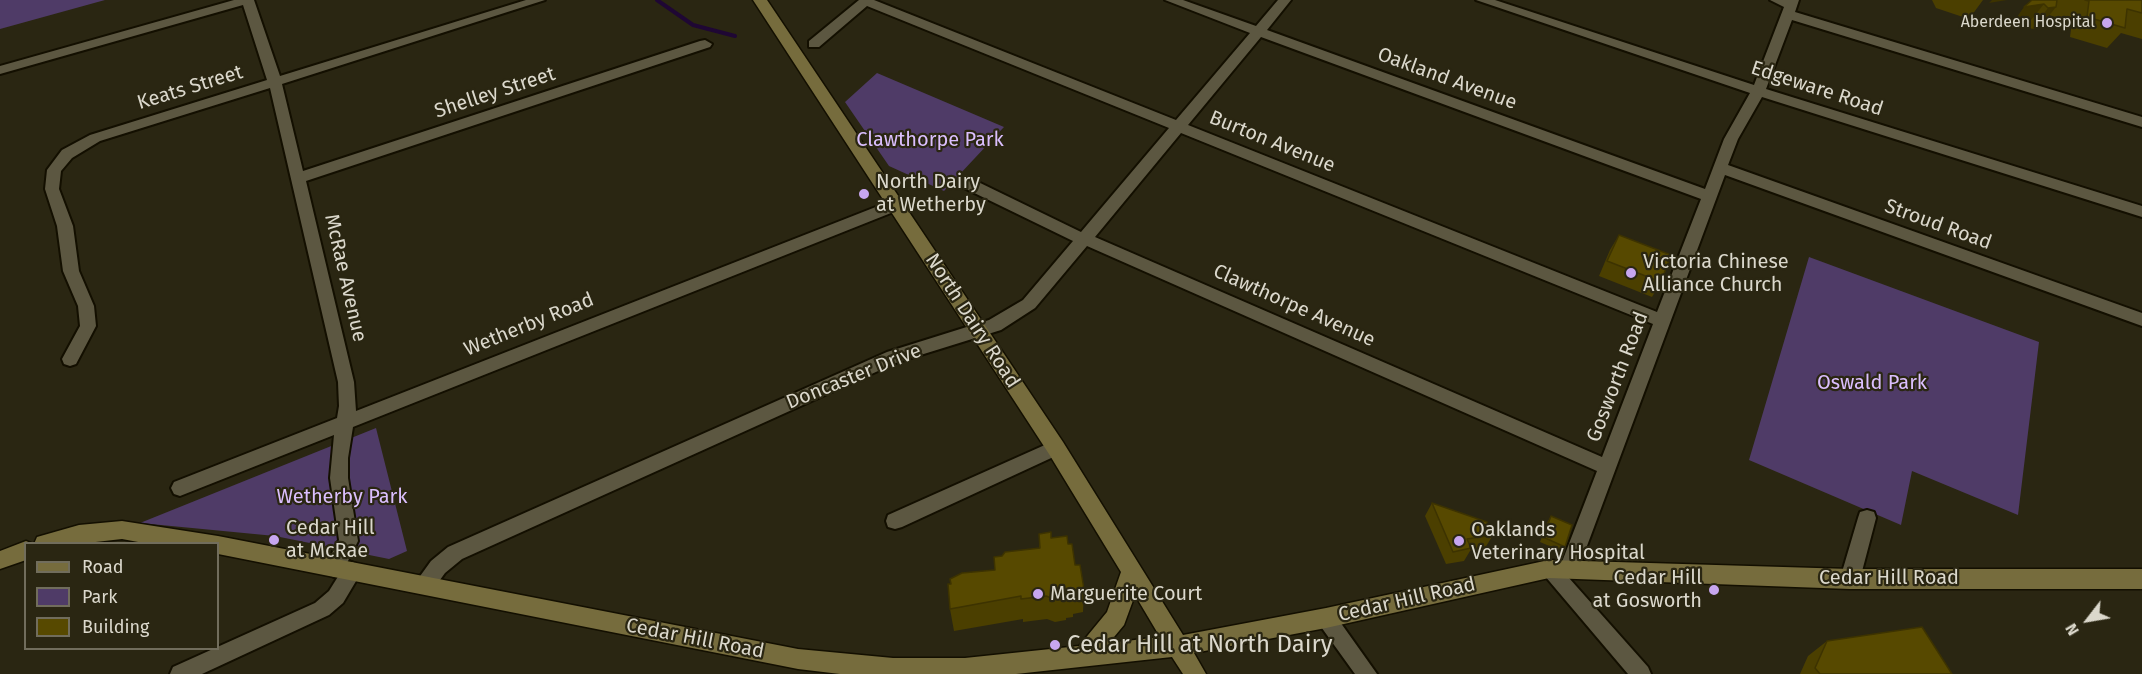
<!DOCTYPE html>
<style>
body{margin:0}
#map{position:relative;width:2142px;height:674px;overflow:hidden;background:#2a2612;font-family:"Fira Sans",sans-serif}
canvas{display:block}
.legend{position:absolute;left:24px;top:542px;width:195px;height:108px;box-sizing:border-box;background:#2a2612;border:2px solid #716d5c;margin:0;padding:8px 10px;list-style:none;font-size:18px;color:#dbd8cc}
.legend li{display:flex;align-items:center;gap:12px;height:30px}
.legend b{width:30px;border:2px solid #716d5c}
.north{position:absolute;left:2058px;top:590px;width:60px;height:60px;-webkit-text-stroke:4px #2a2612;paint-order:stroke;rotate:239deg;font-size:16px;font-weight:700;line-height:24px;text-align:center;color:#dbd8cc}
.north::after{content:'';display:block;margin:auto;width:21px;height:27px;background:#dbd8cc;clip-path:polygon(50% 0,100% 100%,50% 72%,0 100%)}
</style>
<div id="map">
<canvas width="2142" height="674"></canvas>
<ul class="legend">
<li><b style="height:8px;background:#766c3d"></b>Road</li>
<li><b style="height:16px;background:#4f3b67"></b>Park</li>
<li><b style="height:16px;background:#574900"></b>Building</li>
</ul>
<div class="north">N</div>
</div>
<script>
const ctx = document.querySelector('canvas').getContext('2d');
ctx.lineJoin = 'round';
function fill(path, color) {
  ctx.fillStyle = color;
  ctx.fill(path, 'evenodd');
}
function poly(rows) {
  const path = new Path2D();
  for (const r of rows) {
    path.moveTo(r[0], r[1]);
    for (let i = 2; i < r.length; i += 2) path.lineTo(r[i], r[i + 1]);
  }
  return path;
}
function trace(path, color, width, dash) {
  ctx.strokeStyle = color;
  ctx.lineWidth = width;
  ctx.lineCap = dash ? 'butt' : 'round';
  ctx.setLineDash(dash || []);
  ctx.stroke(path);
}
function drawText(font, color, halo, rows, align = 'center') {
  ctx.font = font + ' "Fira Sans",sans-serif';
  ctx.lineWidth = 4.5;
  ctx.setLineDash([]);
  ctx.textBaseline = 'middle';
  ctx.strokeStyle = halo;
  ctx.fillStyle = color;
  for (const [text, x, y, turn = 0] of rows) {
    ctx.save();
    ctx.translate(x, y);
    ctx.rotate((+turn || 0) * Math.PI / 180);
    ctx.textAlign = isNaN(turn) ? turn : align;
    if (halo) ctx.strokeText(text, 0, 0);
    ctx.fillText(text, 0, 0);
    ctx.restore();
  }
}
fill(poly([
 [0,0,105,0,0,29],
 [877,73,1004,127,944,191,889,166,845,102],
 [1809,257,2039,342,2018,515,1912,471,1901,525,1749,460],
 [376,428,407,551,389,559,275,536,140,523]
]), '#4f3b67');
trace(poly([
 [657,0,693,25,735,36]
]), '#1f0734', 4);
const street = poly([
 [234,0,254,0,280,76,526,0,545,0,282,84,303,171,700,41,705,40,712,44,710,47,306,181,354,382,356,411,891,201,901,201,904,205,901,209,353,427,348,458,348,478,358,541,346,565,352,562,359,565,362,571,343,603,329,615,202,674,170,674,173,667,315,603,329,591,339,575,334,577,327,574,324,568,339,540,330,478,334,435,180,496,174,494,171,488,174,482,337,418,339,406,338,382,270,88,100,141,72,158,61,171,59,189,73,226,79,271,94,306,96,326,76,364,70,366,64,364,62,359,80,326,78,306,63,271,57,226,45,189,47,170,62,150,90,135,267,80,243,5,0,74,0,66,234,0],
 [859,0,874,0,1176,120,1250,33,1165,0,1183,0,1256,26,1278,0,1291,0,1267,30,1705,189,1724,139,1750,93,1476,0,1495,0,1754,85,1784,7,1770,0,1799,0,1795,12,2142,117,2142,127,1792,20,1766,89,2142,206,2142,217,1762,97,1738,139,1728,165,2142,313,2142,326,1725,175,1578,570,1575,576,1569,578,1648,667,1651,674,1628,674,1539,569,1542,563,1549,560,1560,567,1597,471,1087,246,1035,308,1001,330,898,362,462,559,445,573,432,591,425,594,418,591,415,585,418,579,431,561,448,547,887,352,989,320,1023,300,1073,241,962,187,960,183,962,179,972,179,1081,232,1169,128,867,6,819,47,809,47,809,41,859,0],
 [1261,37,1701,199,1657,312,1188,125,1261,37],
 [1181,133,1653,324,1602,457,1095,237,1181,133],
 [1056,440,1062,443,1065,448,1062,453,902,527,895,529,888,527,886,521,888,515,1056,440],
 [1867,510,1874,512,1876,518,1860,579,1857,585,1850,588,1843,585,1840,579,1858,518,1860,512,1867,510],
 [1326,609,1333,612,1377,674,1355,674,1319,624,1316,618,1319,612,1326,609]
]);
const secondary = poly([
 [753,0,767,0,1063,442,1183,635,1326,608,1549,560,1850,569,2142,569,2142,589,1850,589,1549,578,1326,628,1194,653,1206,674,1183,674,1172,657,1016,674,840,674,798,669,218,554,218,544,149,544,122,539,78,544,34,544,37,537,79,525,122,521,218,536,798,649,893,658,965,658,1079,646,1107,612,1121,572,1049,454,753,0],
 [1135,595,1160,637,1109,643,1124,625,1135,595],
 [26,541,33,544,26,544,26,560,0,569,0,551,26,541]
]);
trace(street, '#130f00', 4);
trace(secondary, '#130f00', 3);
fill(street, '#5c5741');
fill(secondary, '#766c3d');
fill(poly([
 [1932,0,1983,0,1969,19,1936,8],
 [2032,0,2142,0,2142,39,2121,33,2107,48,2070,37,2072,22,2049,15,2040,27,2032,29,2027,25,2009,28],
 [1619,235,1661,282,1652,297,1599,276,1610,250],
 [1432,503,1493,535,1485,548,1470,551,1464,561,1446,564,1425,516],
 [1551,516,1565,547,1561,551,1540,542,1548,521],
 [1039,534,1068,544,1084,589,1083,612,1073,614,1073,617,1066,618,1066,620,1055,622,1047,619,1023,622,1023,619,954,631,950,609,951,584,995,570,1002,556,1039,548],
 [1827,641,1952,674,1800,674,1808,656]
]), '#4b3f00');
fill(poly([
 [1992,0,2007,0,1989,3],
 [2044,4,2027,25,2009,28,2024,7],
 [2056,7,2040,27,2032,29,2048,8]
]), '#3d3300');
const building = poly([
 [2032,0,2057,0,2056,7,2048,8,2044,4,2024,7,2032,0],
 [2085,0,2142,0,2142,13,2127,9,2125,28,2087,17,2089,1,2085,0],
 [1619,235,1671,255,1661,282,1607,261,1619,235],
 [1432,503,1487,522,1493,535,1467,539,1471,548,1453,552,1432,503],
 [1551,516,1572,525,1565,547,1543,537,1551,516],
 [1051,532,1051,538,1067,536,1068,544,1072,544,1075,565,1080,565,1084,589,1073,591,1073,594,1065,595,1065,597,1054,599,1046,596,1021,599,1021,596,950,609,948,584,951,584,950,579,962,573,995,570,994,557,1002,556,1005,552,1040,548,1039,534,1051,532],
 [1922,627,1952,674,1820,674,1815,668,1827,641,1922,627]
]);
fill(building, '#574900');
trace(building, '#3d3300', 1.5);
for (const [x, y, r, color] of [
 [2107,23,6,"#c7a6ef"],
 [864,194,6,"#c7a6ef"],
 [1631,273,6,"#c7a6ef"],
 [274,540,6,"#c7a6ef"],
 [1459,541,6,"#c7a6ef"],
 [1714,590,6,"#c7a6ef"],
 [1038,594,6,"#c7a6ef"],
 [1055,645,6,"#c7a6ef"]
]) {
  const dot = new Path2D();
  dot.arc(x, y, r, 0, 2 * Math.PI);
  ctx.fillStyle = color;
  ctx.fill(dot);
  trace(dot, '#2a2612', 2);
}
drawText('16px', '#dbd8cc', '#2a2612', [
 ["Aberdeen Hospital",2095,23]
], 'right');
drawText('20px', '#dbd8cc', '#2a2612', [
 ["Oakland Avenue",1447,79,20],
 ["Keats Street",190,88,-17],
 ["Edgeware Road",1817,89,18],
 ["Shelley Street",495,93,-18],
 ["Burton Avenue",1272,142,22],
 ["Stroud Road",1938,225,20],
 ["McRae Avenue",345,278,77],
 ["Clawthorpe Avenue",1294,306,24],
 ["North Dairy Road",972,321,57],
 ["Wetherby Road",529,325,-22],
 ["Doncaster Drive",854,377,-22],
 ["Gosworth Road",1618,377,-69],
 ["Cedar Hill Road",1889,578],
 ["Cedar Hill Road",1407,600,-13],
 ["Cedar Hill Road",695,639,11]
]);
drawText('20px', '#dbbffe', '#2a2612', [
 ["Clawthorpe Park",930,140],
 ["Oswald Park",1872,383],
 ["Wetherby Park",342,497]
]);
drawText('20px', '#dbd8cc', '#2a2612', [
 ["North Dairy",876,182],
 ["at Wetherby",876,205],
 ["Victoria Chinese",1643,262],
 ["Alliance Church",1643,285],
 ["Cedar Hill",286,528],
 ["at McRae",286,551],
 ["Oaklands",1471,530],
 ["Veterinary Hospital",1471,553],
 ["Cedar Hill",1702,578,"right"],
 ["at Gosworth",1702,601,"right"],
 ["Marguerite Court",1050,594]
], 'left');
drawText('24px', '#dbd8cc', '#2a2612', [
 ["Cedar Hill at North Dairy",1067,645]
], 'left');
</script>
